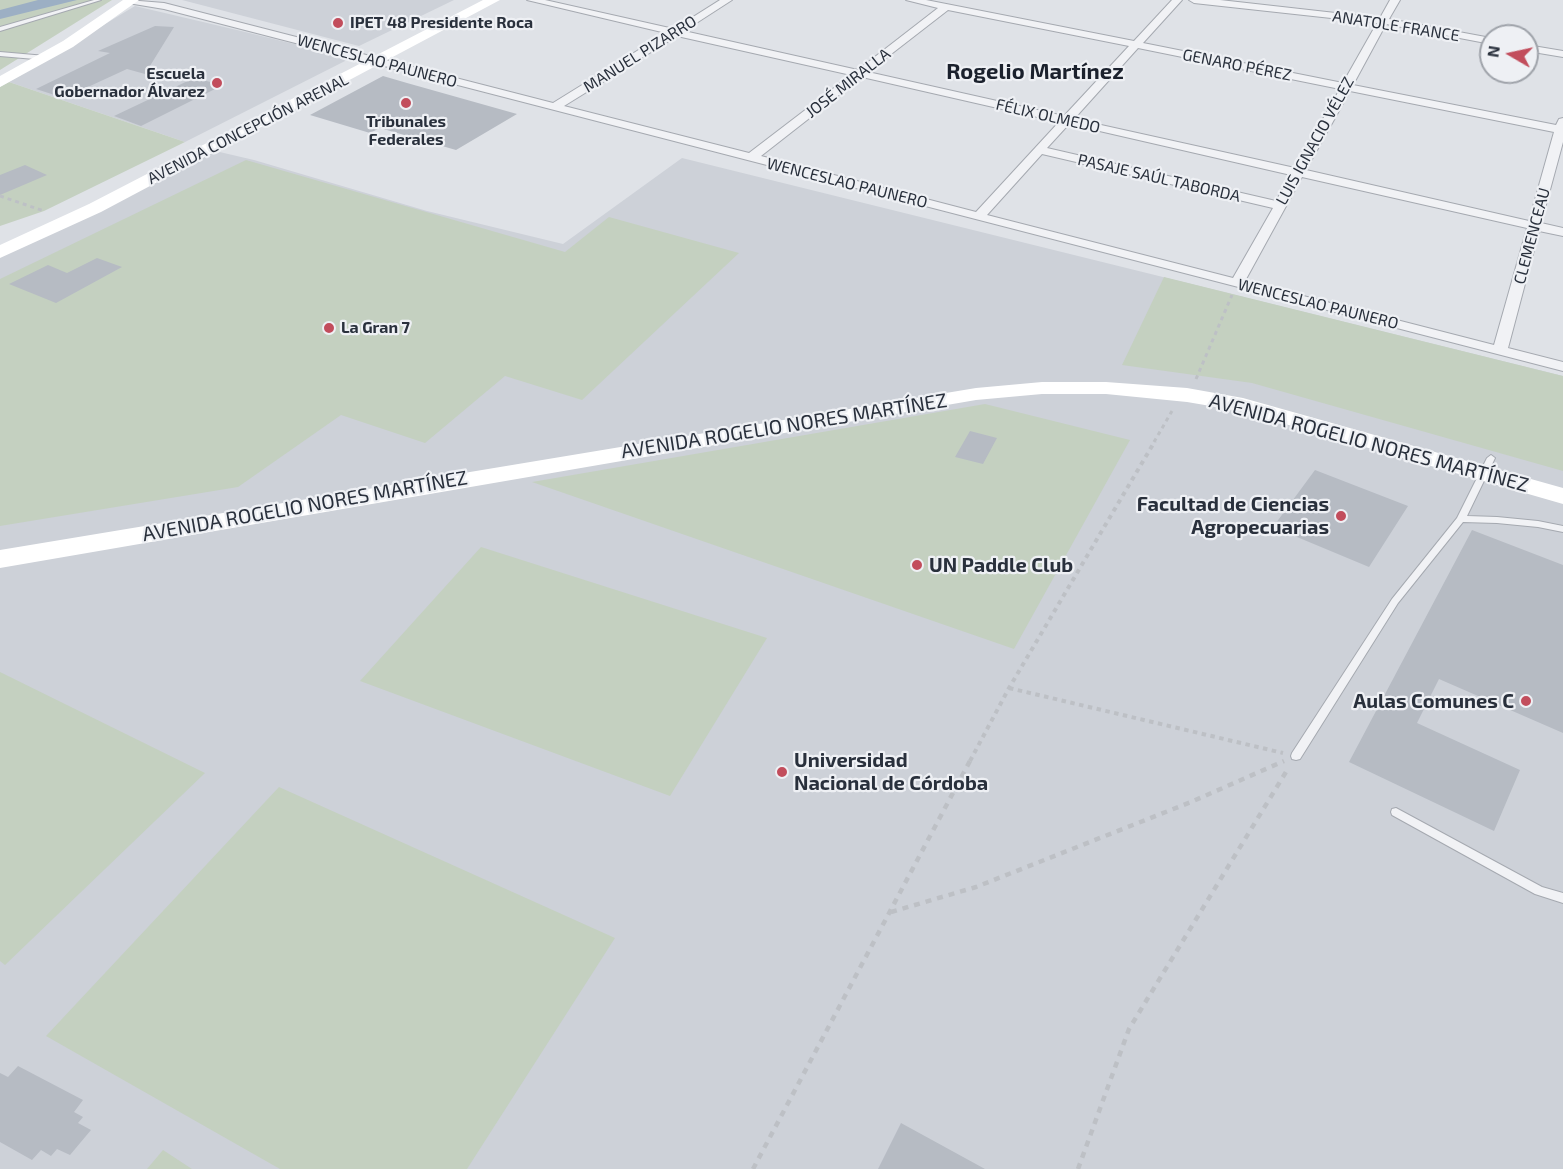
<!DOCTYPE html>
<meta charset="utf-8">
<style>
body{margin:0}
#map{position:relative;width:1563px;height:1169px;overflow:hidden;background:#dfe2e7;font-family:"Exo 2",sans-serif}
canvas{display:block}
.north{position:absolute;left:1479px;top:24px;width:60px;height:60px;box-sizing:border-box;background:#eef0f4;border:2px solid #9fa3aa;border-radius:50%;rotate:279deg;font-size:16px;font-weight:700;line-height:24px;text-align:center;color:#29303c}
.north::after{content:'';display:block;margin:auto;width:21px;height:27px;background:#c24d5c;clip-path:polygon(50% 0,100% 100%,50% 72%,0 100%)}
</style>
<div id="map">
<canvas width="1563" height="1169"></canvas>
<div class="north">N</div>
</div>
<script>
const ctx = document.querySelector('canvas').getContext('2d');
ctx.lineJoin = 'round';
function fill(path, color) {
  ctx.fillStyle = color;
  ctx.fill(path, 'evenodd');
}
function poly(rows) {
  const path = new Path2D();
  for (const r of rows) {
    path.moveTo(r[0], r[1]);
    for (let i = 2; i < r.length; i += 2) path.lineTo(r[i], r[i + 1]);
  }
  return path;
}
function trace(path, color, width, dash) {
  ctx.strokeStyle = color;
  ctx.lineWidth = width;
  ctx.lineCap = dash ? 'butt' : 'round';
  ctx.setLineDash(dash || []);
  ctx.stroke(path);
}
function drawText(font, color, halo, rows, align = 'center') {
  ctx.font = font + ' "Exo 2",sans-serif';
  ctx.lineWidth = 4.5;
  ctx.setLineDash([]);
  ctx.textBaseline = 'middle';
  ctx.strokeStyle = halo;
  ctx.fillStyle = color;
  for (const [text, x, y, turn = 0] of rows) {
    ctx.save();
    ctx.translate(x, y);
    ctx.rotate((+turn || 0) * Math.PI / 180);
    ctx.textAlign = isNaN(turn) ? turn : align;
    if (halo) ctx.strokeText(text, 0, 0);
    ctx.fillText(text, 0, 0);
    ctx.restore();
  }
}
fill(poly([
 [182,0,454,0,359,46],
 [135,6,237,30,351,58,185,142,9,82],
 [211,150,254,160,427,211,563,244,682,158,1563,376,1563,1169,0,1169,0,256]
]), '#cdd1d8');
fill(poly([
 [0,0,112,0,0,70],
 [9,82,185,142,44,211,0,226,0,87],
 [246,160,565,252,609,217,739,253,582,400,505,376,425,443,341,415,238,487,0,526,0,279],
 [1164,277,1563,376,1563,471,1252,383,1122,365],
 [985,404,1130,440,1014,649,532,482],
 [481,547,767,638,670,796,360,681],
 [0,672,205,773,5,965,0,961],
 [279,787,615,938,467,1169,280,1169,46,1036],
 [163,1150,192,1169,147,1169]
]), '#c4d0c0');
fill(poly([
 [38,0,77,0,0,19,0,10]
]), '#9cafc4');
fill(poly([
 [155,26,174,27,145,74,127,69,64,98,36,89,110,53,98,51],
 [383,76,407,83,517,114,456,150,380,128,370,133,310,115],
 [194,78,223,85,141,126,114,116],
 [25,165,47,175,0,195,0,175],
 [97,258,122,267,56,303,9,284,48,265,67,273],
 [970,431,997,438,983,464,955,457],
 [1315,470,1408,506,1369,567,1273,527],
 [1472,530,1563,565,1563,733,1439,679,1417,723,1520,770,1494,831,1349,762],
 [18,1066,83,1100,74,1112,83,1117,78,1123,91,1130,70,1155,57,1149,51,1156,41,1150,32,1160,0,1142,0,1073,8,1077],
 [901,1123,985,1169,878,1169]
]), '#b6bbc3');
const lane = poly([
 [94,0,101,0,0,31,0,27,94,0],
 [0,52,46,56,49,58,46,60,0,56,0,52],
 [1491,455,1495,458,1467,516,1497,517,1538,521,1563,526,1563,532,1538,527,1497,523,1463,522,1398,603,1300,759,1296,760,1292,759,1291,756,1292,753,1392,599,1457,518,1487,458,1491,455],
 [1396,808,1542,887,1563,893,1563,903,1535,894,1392,815,1391,812,1392,809,1396,808]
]);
const street = poly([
 [127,0,164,3,553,103,666,33,527,0,545,0,674,29,720,0,732,0,684,31,858,70,938,8,906,0,926,0,1134,41,1172,0,1182,0,1143,43,1343,83,1377,23,1194,3,1189,0,1220,0,1380,18,1390,0,1400,0,1389,19,1491,38,1491,44,1386,24,1353,85,1556,125,1559,119,1563,118,1563,142,1541,223,1563,228,1563,236,1539,231,1508,348,1563,362,1563,371,164,9,128,3,127,0],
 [948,10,1129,46,1064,116,868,72,948,10],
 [677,36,851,75,749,153,564,106,677,36],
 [1138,48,1340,89,1295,168,1074,119,1138,48],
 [862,77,1059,122,976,212,761,156,862,77],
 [1350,91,1554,132,1529,221,1306,170,1350,91],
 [1069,124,1291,175,1276,201,1047,148,1069,124],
 [1042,154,1273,208,1233,278,987,215,1042,154],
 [1302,177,1527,228,1494,345,1245,281,1302,177],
 [1527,45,1563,51,1563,57,1527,51,1527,45]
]);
trace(lane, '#a5a9b0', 2);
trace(street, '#a5a9b0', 2);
trace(poly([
 [0,196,44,211],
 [1196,379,1232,295],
 [1154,442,1172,411]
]), '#bdc0c5', 3, [4, 4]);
trace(poly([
 [1009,688,1283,753],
 [970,761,1009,688,1155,441]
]), '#bdc0c5', 4, [4.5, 4.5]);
trace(poly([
 [891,912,976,887,1191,802,1284,761],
 [753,1169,971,759],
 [1078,1169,1129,1029,1289,767]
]), '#bdc0c5', 4.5, [6, 6]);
fill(lane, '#f1f2f5');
fill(street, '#f1f2f5');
fill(poly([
 [123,0,139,0,73,47,0,87,0,76,63,41,123,0],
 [483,0,500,0,101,212,0,258,0,245,89,204,483,0],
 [1042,382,1106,382,1187,388,1243,398,1563,488,1563,504,1240,411,1187,402,1106,394,1042,394,976,400,0,568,0,550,976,388,1042,382]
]), '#fff');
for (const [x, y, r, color] of [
 [338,23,6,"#c24d5c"],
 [217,83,6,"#c24d5c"],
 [406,103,6,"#c24d5c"],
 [329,328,6,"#c24d5c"],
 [1341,516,6,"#c24d5c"],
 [917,565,6,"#c24d5c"],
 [1526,701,6,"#c24d5c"],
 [782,772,6,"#c24d5c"]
]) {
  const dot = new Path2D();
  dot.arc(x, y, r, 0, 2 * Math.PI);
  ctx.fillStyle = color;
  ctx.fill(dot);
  trace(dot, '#eef0f4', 2);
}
drawText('bold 16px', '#29303c', '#eef0f4', [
 ["IPET 48 Presidente Roca",350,23],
 ["Escuela",205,74,"right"],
 ["Gobernador Álvarez",205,92,"right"],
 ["Tribunales",406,122,"center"],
 ["Federales",406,140,"center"],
 ["La Gran 7",341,328]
], 'left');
drawText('16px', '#29303c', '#eef0f4', [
 ["ANATOLE FRANCE",1396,26,9],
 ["MANUEL PIZARRO",640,54,-32],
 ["WENCESLAO PAUNERO",377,61,15],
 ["GENARO PÉREZ",1237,65,11],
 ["JOSÉ MIRALLA",848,83,-38],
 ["FÉLIX OLMEDO",1048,116,13],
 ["AVENIDA CONCEPCIÓN ARENAL",248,129,-27],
 ["LUIS IGNACIO VÉLEZ",1315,141,-61],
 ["PASAJE SAÚL TABORDA",1159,178,13],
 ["WENCESLAO PAUNERO",847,183,14],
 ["CLEMENCEAU",1532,236,-75],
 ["WENCESLAO PAUNERO",1318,304,14]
]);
drawText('20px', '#29303c', '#eef0f4', [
 ["AVENIDA ROGELIO NORES MARTÍNEZ",784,426,-9],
 ["AVENIDA ROGELIO NORES MARTÍNEZ",1369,443,15],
 ["AVENIDA ROGELIO NORES MARTÍNEZ",305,506,-10]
]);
drawText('bold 20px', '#29303c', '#eef0f4', [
 ["Facultad de Ciencias",1329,504],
 ["Agropecuarias",1329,527],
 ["UN Paddle Club",929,565,"left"],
 ["Aulas Comunes C",1514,701],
 ["Universidad",794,760,"left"],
 ["Nacional de Córdoba",794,783,"left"]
], 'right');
drawText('bold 22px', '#1b212d', '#eef0f4', [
 ["Rogelio Martínez",1035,72]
]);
</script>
